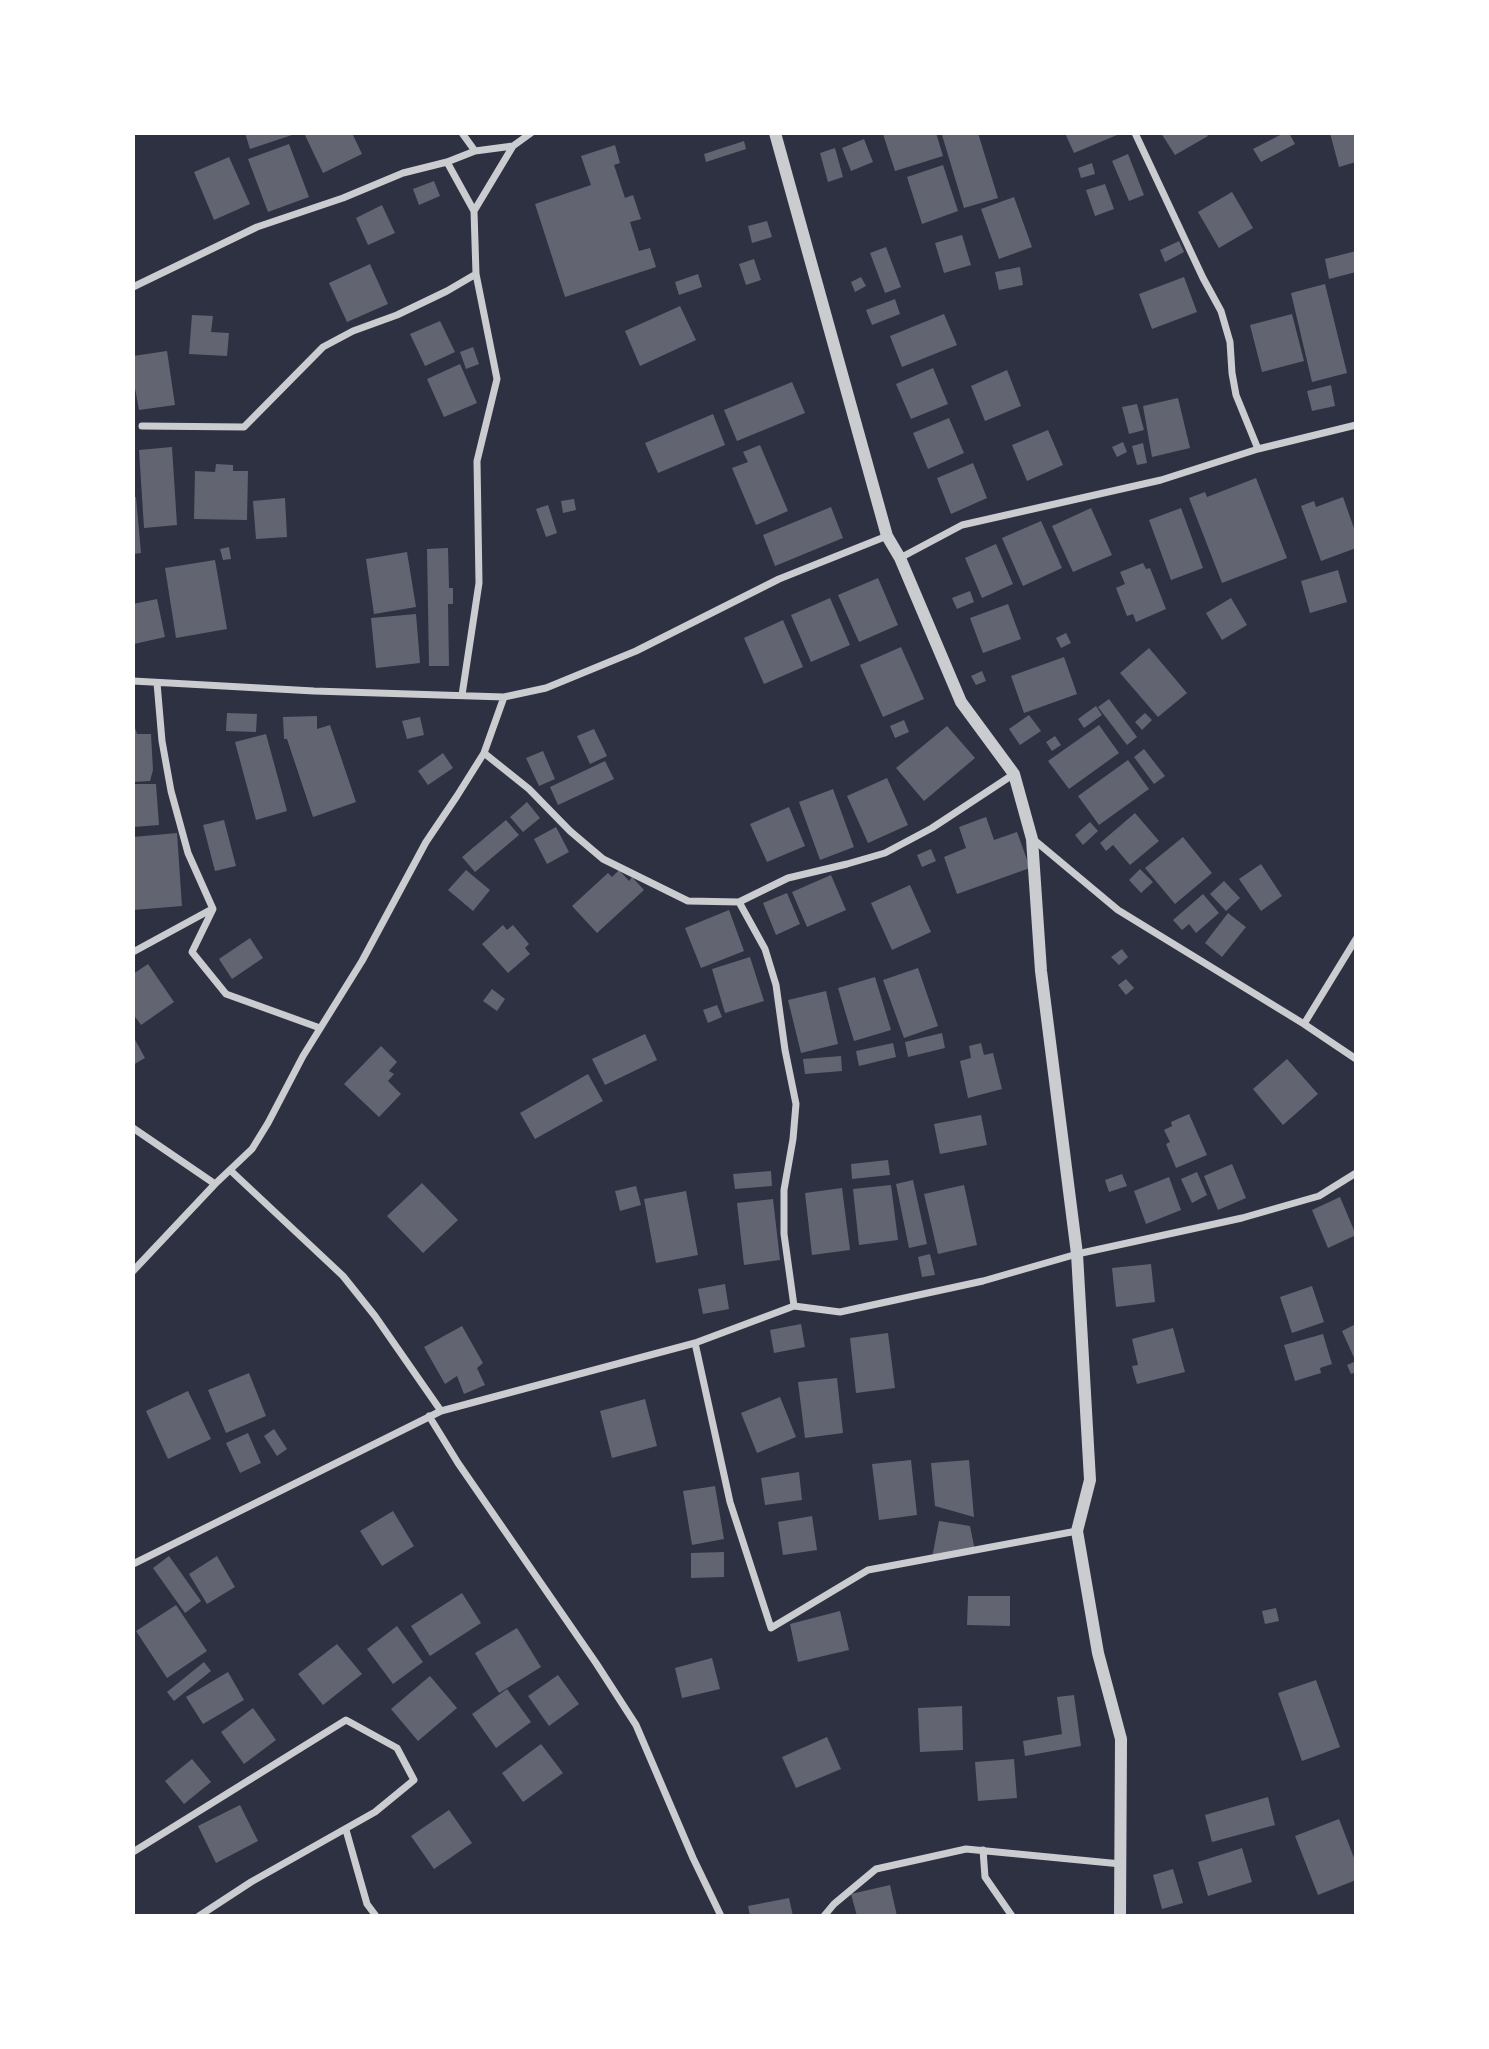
<!DOCTYPE html>
<style>
body{margin:0}
#map{position:relative;width:1489px;height:2049px;overflow:hidden;background:#2d3142;font-family:"Roboto Serif",serif}
canvas{display:block}
.frame{position:absolute;inset:0;border:135px solid #fff;pointer-events:none}
</style>
<div id="map">
<canvas width="1489" height="2049"></canvas>
<div class="frame"></div>
</div>
<script>
const ctx = document.querySelector('canvas').getContext('2d');
ctx.lineJoin = 'round';
function fill(path, color) {
  ctx.fillStyle = color;
  ctx.fill(path, 'evenodd');
}
function poly(rows) {
  const path = new Path2D();
  for (const r of rows) {
    path.moveTo(r[0], r[1]);
    for (let i = 2; i < r.length; i += 2) path.lineTo(r[i], r[i + 1]);
  }
  return path;
}
function trace(path, color, width, dash) {
  ctx.strokeStyle = color;
  ctx.lineWidth = width;
  ctx.lineCap = dash ? 'butt' : 'round';
  ctx.setLineDash(dash || []);
  ctx.stroke(path);
}
fill(poly([
 [245,133,298,133,250,149],
 [304,133,352,133,362,154,323,173],
 [887,133,936,133,943,156,895,171,883,134],
 [947,133,978,133,998,198,964,208,942,135],
 [1065,133,1117,133,1117,135,1074,153],
 [1161,133,1206,133,1208,136,1175,155],
 [1284,133,1289,133,1295,144,1261,162,1253,149],
 [1330,133,1356,133,1356,162,1339,167],
 [864,139,873,162,851,171,842,148],
 [744,141,746,149,706,162,704,154],
 [289,144,309,197,268,212,248,159],
 [615,145,620,163,614,165,625,198,633,195,641,219,630,222,639,251,650,248,656,267,565,297,535,204,591,185,581,156],
 [835,148,843,177,828,182,820,153],
 [1128,154,1144,195,1129,201,1112,161],
 [229,157,250,204,214,220,194,172],
 [1092,163,1095,174,1081,178,1078,168],
 [943,165,958,211,922,224,907,177],
 [434,181,440,196,419,205,413,189],
 [1105,184,1114,209,1095,216,1086,190],
 [1232,192,1253,228,1219,248,1198,212],
 [1014,197,1032,247,999,259,981,209],
 [382,205,395,233,368,245,356,218],
 [767,221,772,237,752,243,748,226],
 [962,235,971,265,944,273,935,243],
 [1179,241,1184,252,1165,262,1160,250],
 [886,247,901,287,885,293,870,253],
 [1356,251,1356,272,1329,279,1325,259],
 [754,259,761,280,746,285,739,264],
 [370,264,388,304,347,322,329,283],
 [1020,267,1023,285,999,290,995,272],
 [698,274,702,287,679,295,675,282],
 [861,277,866,286,855,292,851,282],
 [1184,277,1197,312,1152,329,1139,294],
 [1325,284,1347,373,1312,382,1291,293],
 [895,299,900,314,872,325,866,310],
 [680,306,696,340,640,366,625,331],
 [944,314,957,345,902,367,890,336],
 [1292,314,1304,361,1262,372,1250,325],
 [192,315,213,316,211,332,229,333,227,356,189,354],
 [440,321,455,352,425,366,410,334],
 [473,347,479,364,466,369,460,352],
 [167,351,175,405,139,410,133,377,133,356],
 [460,364,477,403,444,417,427,379],
 [933,368,948,404,911,419,896,384],
 [1007,370,1021,406,985,421,971,386],
 [792,382,805,413,737,441,724,410],
 [1331,385,1335,406,1312,411,1307,391],
 [1178,398,1190,448,1152,457,1143,406],
 [1137,404,1144,430,1129,434,1122,407],
 [713,414,725,445,658,473,645,443],
 [949,418,964,453,928,469,913,433],
 [1048,430,1063,465,1027,481,1012,445],
 [1123,442,1127,452,1117,457,1112,447],
 [1143,443,1147,463,1137,465,1132,446],
 [760,445,788,511,756,525,732,468,748,462,743,452],
 [172,447,177,525,144,528,139,450],
 [973,463,987,498,951,514,937,478],
 [216,464,233,465,233,471,248,471,247,520,194,519,195,471,215,472],
 [1256,478,1287,558,1222,583,1189,498,1205,492,1207,497],
 [133,497,136,497,141,553,133,554],
 [1343,497,1356,534,1356,548,1321,561,1301,506,1314,501,1316,507],
 [285,498,287,537,256,539,253,501],
 [574,499,576,510,563,513,561,501],
 [548,505,557,533,546,537,536,509],
 [831,507,843,538,775,566,763,535],
 [1091,508,1112,555,1073,572,1052,526],
 [1181,508,1203,568,1171,580,1149,520],
 [1041,521,1062,568,1023,586,1002,538],
 [996,544,1013,584,982,598,965,558],
 [229,547,231,559,223,560,220,549],
 [448,548,449,588,453,588,453,604,448,604,449,666,429,666,427,549],
 [407,552,416,607,374,614,366,559],
 [215,560,227,629,176,638,165,568],
 [1143,563,1146,569,1150,568,1166,609,1136,622,1133,614,1127,616,1116,588,1125,584,1120,572],
 [1338,570,1347,602,1310,613,1301,581],
 [878,578,898,625,859,642,838,595],
 [970,591,974,602,957,609,952,598],
 [830,598,850,645,811,662,791,615],
 [1231,598,1247,625,1222,640,1206,613],
 [157,599,165,637,134,644,133,604],
 [1008,604,1021,639,983,653,970,618],
 [416,614,420,663,376,668,371,618],
 [783,620,803,667,764,684,744,638],
 [1066,633,1071,643,1061,648,1056,638],
 [901,647,924,699,883,717,860,665],
 [1149,648,1187,693,1158,717,1120,673],
 [1064,657,1077,694,1024,713,1011,676],
 [982,671,986,681,976,685,971,676],
 [1109,699,1137,737,1127,745,1098,707],
 [1096,706,1102,715,1084,728,1078,719],
 [227,713,257,714,256,732,226,731],
 [1145,713,1152,720,1142,730,1135,722],
 [1029,715,1041,731,1020,745,1009,729],
 [317,716,317,729,330,725,356,802,313,817,287,739,284,739,283,717],
 [420,717,424,735,407,739,402,721],
 [904,720,909,732,895,738,890,726],
 [134,725,137,734,151,734,153,770,150,781,133,782],
 [1099,725,1119,753,1069,789,1048,761],
 [947,726,975,758,924,801,896,768],
 [594,729,607,756,590,764,577,736],
 [266,734,287,811,256,820,235,742],
 [1055,736,1061,745,1052,751,1046,742],
 [1144,749,1165,776,1154,784,1134,757],
 [543,751,555,779,539,786,526,758],
 [443,753,453,768,428,785,418,771],
 [1128,760,1149,789,1099,825,1078,796],
 [605,761,614,779,558,805,550,787],
 [887,778,908,825,868,843,847,796],
 [133,784,156,784,159,825,133,827],
 [833,789,854,847,820,860,799,802],
 [527,802,540,818,523,832,510,817],
 [789,807,805,846,767,862,750,824],
 [1135,813,1159,841,1130,865,1113,845,1106,851,1100,843],
 [986,817,994,840,1017,832,1030,868,957,894,944,857,966,848,959,827],
 [224,820,236,866,215,871,203,825],
 [506,820,519,835,475,872,462,857],
 [1090,822,1098,831,1083,845,1075,835],
 [556,827,569,852,547,864,534,839],
 [177,833,182,906,133,910,133,837],
 [1183,837,1212,873,1175,904,1145,868],
 [931,849,936,861,922,867,917,855],
 [1261,864,1282,896,1261,911,1239,879],
 [1140,869,1153,882,1141,893,1129,880],
 [466,870,490,890,473,911,448,890],
 [619,870,629,881,632,877,644,890,597,933,572,906,608,873,612,877],
 [831,875,846,910,807,927,792,892],
 [1224,881,1240,898,1226,911,1210,894],
 [910,885,931,932,892,950,871,903],
 [787,893,800,924,776,935,763,903],
 [1203,894,1219,913,1196,933,1189,924,1182,930,1173,920],
 [729,910,744,951,701,968,685,928],
 [1228,913,1246,927,1222,957,1205,943],
 [503,925,507,930,513,925,529,944,525,948,530,954,508,973,482,944],
 [250,938,263,958,232,979,219,959],
 [1122,949,1128,957,1119,965,1111,957],
 [750,957,764,1001,725,1013,712,969],
 [148,964,174,1002,141,1025,133,1014,133,974],
 [918,968,938,1026,904,1038,883,980],
 [875,977,891,1030,854,1041,838,988],
 [1126,979,1134,988,1126,995,1118,985],
 [492,989,505,999,497,1011,483,1001],
 [826,991,838,1044,801,1053,788,1000],
 [717,1005,722,1017,708,1023,703,1010],
 [942,1033,945,1048,908,1057,905,1042],
 [645,1034,657,1060,605,1085,592,1059],
 [133,1036,145,1058,133,1065],
 [893,1043,896,1057,859,1066,856,1051],
 [981,1043,984,1055,993,1053,1002,1089,968,1098,960,1061,971,1058,969,1046],
 [381,1046,397,1062,389,1071,394,1074,388,1081,401,1094,379,1117,344,1084],
 [841,1056,842,1071,805,1074,803,1059],
 [1287,1059,1318,1094,1283,1125,1253,1089],
 [588,1074,603,1101,535,1139,520,1113],
 [1189,1114,1207,1155,1176,1168,1166,1144,1170,1142,1164,1130,1172,1126,1171,1122],
 [981,1115,987,1145,940,1154,934,1124],
 [888,1160,890,1175,852,1179,851,1164],
 [1232,1164,1246,1198,1218,1210,1204,1176],
 [771,1171,772,1186,735,1189,733,1174],
 [1197,1172,1207,1195,1192,1203,1181,1179],
 [1122,1174,1127,1186,1109,1192,1105,1180],
 [1169,1177,1181,1210,1146,1224,1134,1191],
 [913,1180,927,1244,909,1248,896,1184],
 [422,1183,458,1220,423,1253,387,1216],
 [891,1185,898,1240,859,1245,853,1189],
 [964,1185,977,1245,938,1254,924,1194],
 [636,1186,641,1205,620,1211,615,1191],
 [842,1188,850,1250,812,1255,805,1193],
 [686,1191,698,1255,656,1263,644,1199],
 [1340,1197,1356,1235,1328,1248,1312,1210],
 [773,1199,780,1260,744,1265,737,1203],
 [930,1254,935,1275,922,1277,918,1257],
 [1151,1264,1155,1302,1116,1307,1112,1268],
 [725,1284,729,1309,703,1314,698,1289],
 [1312,1286,1324,1322,1292,1333,1280,1297],
 [801,1324,805,1347,774,1353,770,1330],
 [1356,1324,1356,1362,1342,1331],
 [462,1326,483,1363,477,1368,485,1385,464,1394,457,1376,445,1384,424,1347],
 [1173,1328,1185,1372,1137,1384,1132,1366,1138,1365,1132,1339],
 [888,1333,895,1388,856,1393,850,1338],
 [1323,1334,1332,1364,1320,1368,1321,1373,1295,1381,1284,1345],
 [1354,1362,1356,1372,1351,1374,1347,1365],
 [249,1373,266,1416,226,1433,208,1390],
 [837,1378,843,1433,805,1438,798,1382],
 [188,1391,211,1439,168,1459,146,1411],
 [780,1397,796,1437,757,1453,741,1413],
 [645,1399,657,1446,612,1458,600,1411],
 [274,1429,287,1449,277,1456,264,1436],
 [248,1433,261,1463,240,1473,226,1443],
 [911,1460,917,1515,879,1520,872,1464],
 [969,1460,974,1517,935,1506,931,1463],
 [799,1472,802,1500,765,1505,761,1478],
 [715,1486,724,1539,692,1545,683,1491],
 [393,1511,414,1546,382,1566,360,1531],
 [812,1516,817,1550,783,1555,778,1522],
 [939,1521,970,1526,975,1551,932,1558],
 [724,1552,724,1577,691,1578,691,1553],
 [169,1556,201,1601,185,1613,153,1568],
 [217,1556,235,1587,207,1604,189,1574],
 [462,1593,481,1623,430,1656,411,1626],
 [968,1596,1010,1596,1010,1626,967,1625],
 [176,1605,207,1651,167,1678,136,1631],
 [1276,1608,1279,1621,1265,1624,1262,1611],
 [840,1611,849,1650,798,1662,790,1624],
 [397,1626,423,1662,393,1684,367,1649],
 [517,1628,541,1667,499,1693,475,1653],
 [337,1644,362,1674,323,1705,298,1674],
 [712,1658,720,1689,682,1698,675,1668],
 [204,1662,211,1671,174,1701,167,1692],
 [228,1672,244,1700,203,1724,186,1697],
 [558,1675,579,1704,549,1726,528,1696],
 [430,1676,457,1708,418,1741,391,1709],
 [1316,1680,1340,1747,1302,1761,1278,1693],
 [507,1689,531,1722,496,1748,472,1714],
 [1074,1695,1081,1746,1025,1756,1023,1741,1062,1734,1057,1697],
 [962,1706,963,1750,920,1752,918,1708],
 [253,1708,276,1740,244,1764,221,1732],
 [827,1737,841,1769,796,1788,782,1757],
 [541,1744,563,1773,523,1802,502,1773],
 [192,1759,211,1782,184,1804,165,1781],
 [1014,1759,1017,1798,978,1801,975,1762],
 [1268,1797,1275,1825,1212,1842,1205,1815],
 [240,1805,258,1841,216,1863,198,1826],
 [449,1810,472,1843,434,1869,411,1836],
 [1339,1819,1356,1863,1356,1880,1318,1895,1295,1836],
 [1242,1848,1252,1882,1208,1896,1198,1862],
 [1173,1869,1183,1903,1162,1909,1153,1875],
 [890,1885,897,1916,857,1916,851,1894],
 [789,1898,793,1916,750,1916,748,1906]
]), '#626471');
trace(poly([
 [462,133,475,151],
 [1135,133,1203,278,1221,311,1230,342,1232,373,1236,395,1258,449],
 [447,162,474,211],
 [133,287,257,227,343,198,403,173,447,162,475,151,513,146],
 [142,426,244,427,323,347,353,331,397,315,447,291,476,274],
 [900,558,962,525,1161,480,1258,449,1356,425],
 [133,681,314,691,504,697,546,688,636,651,779,579,887,536],
 [157,683,162,741,171,791,188,853,213,909,192,952,226,994,320,1028],
 [462,695,479,583,477,461,497,379,476,274,474,211,513,146,531,133],
 [484,753,529,789,570,831,603,859,688,901,739,902,788,878,847,864,885,853,932,828,1014,774],
 [1033,839,1118,910,1304,1024,1356,1059],
 [739,902,765,949,776,985,785,1050,796,1104,793,1139,784,1190,784,1234,794,1306],
 [133,952,212,909],
 [1304,1024,1356,939],
 [133,1128,215,1184],
 [230,1170,343,1276,375,1316,441,1411],
 [133,1271,215,1184,252,1149,268,1123,303,1056,362,961,426,842,457,796,484,753,504,697],
 [695,1343,730,1502,771,1628,868,1570,1077,1531],
 [429,1416,458,1463,596,1663,636,1725,693,1858,721,1916],
 [133,1564,441,1411,695,1343,794,1306,840,1312,983,1281,1077,1254,1242,1218,1319,1196,1356,1173],
 [346,1830,367,1904,376,1916],
 [983,1850,985,1877,1012,1916],
 [133,1852,346,1720,397,1748,414,1780,375,1812,251,1882,199,1916],
 [824,1916,834,1904,876,1869,966,1849,1121,1864]
]), '#caccd0', 7);
trace(poly([
 [775,133,887,536,900,558,961,702,1014,774,1032,839,1041,971,1077,1254,1090,1480,1077,1531,1098,1653,1121,1739,1120,1916]
]), '#caccd0', 12);
</script>
